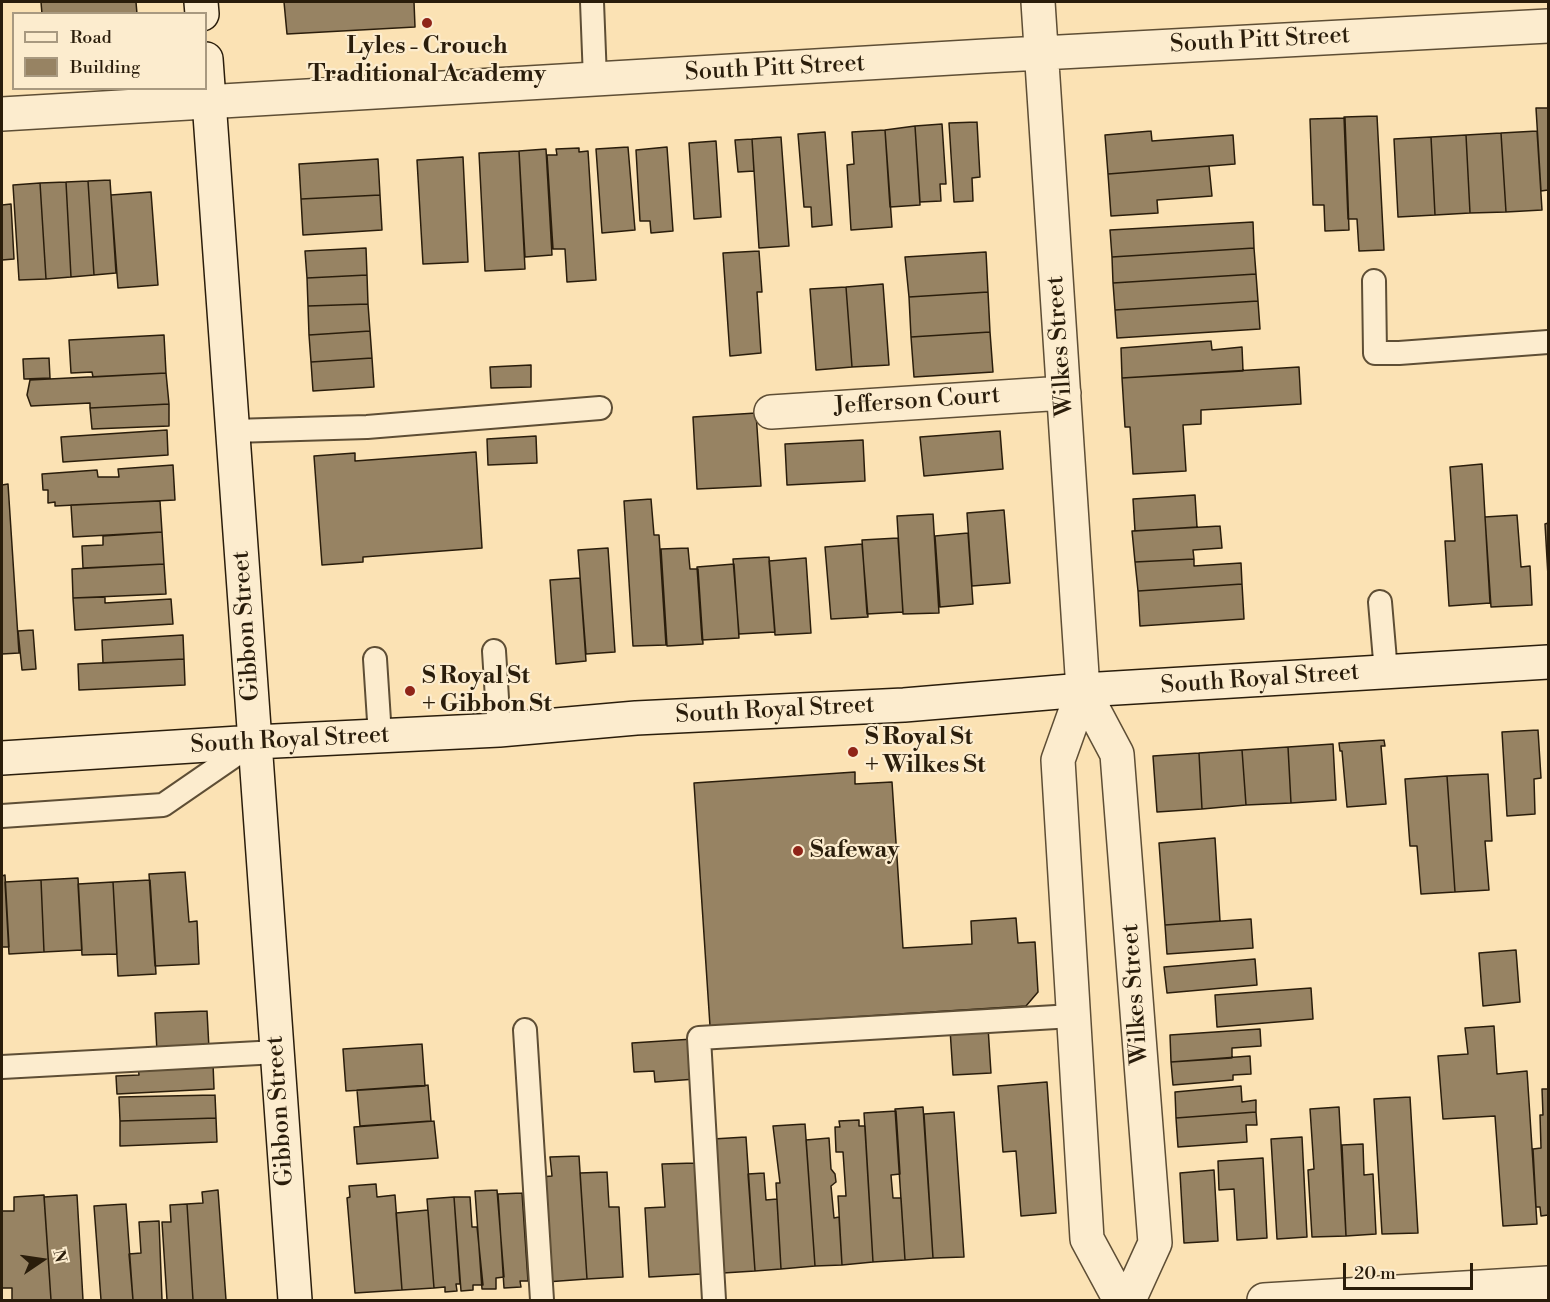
<!DOCTYPE html>
<style>
body{margin:0}
#map{position:relative;width:1550px;height:1302px;overflow:hidden;background:#fbe2b4;font-family:"Libre Bodoni",serif}
canvas{display:block}
.frame{position:absolute;inset:0;border:3px solid #2a1d0b;pointer-events:none}
.legend{position:absolute;left:12px;top:12px;width:195px;height:78px;box-sizing:border-box;background:#fcecce;border:2px solid #a89980;margin:0;padding:8px 10px;list-style:none;font-size:18px;color:#2a1d0b}
.legend li{display:flex;align-items:center;gap:12px;height:30px}
.legend b{width:30px;border:2px solid #a89980}
.north{position:absolute;left:12px;top:1230px;width:60px;height:60px;-webkit-text-stroke:4px #fcecce;paint-order:stroke;rotate:77deg;font-size:16px;font-weight:700;line-height:24px;text-align:center;color:#2a1d0b}
.north::after{content:'';display:block;margin:auto;width:21px;height:27px;background:#2a1d0b;clip-path:polygon(50% 0,100% 100%,50% 72%,0 100%)}
.scale{position:absolute;left:1343px;top:1263px;width:130px;height:27px;box-sizing:border-box;border:3px solid #2a1d0b;border-top:0;padding-left:8px;font-size:18px;line-height:21px;white-space:nowrap;color:#2a1d0b;-webkit-text-stroke:4px #fcecce;paint-order:stroke}
</style>
<div id="map">
<canvas width="1550" height="1302"></canvas>
<div class="frame"></div>
<ul class="legend">
<li><b style="height:8px;background:#fcecce"></b>Road</li>
<li><b style="height:16px;background:#978363"></b>Building</li>
</ul>
<div class="north">N</div>
<div class="scale">20 m</div>
</div>
<script>
const ctx = document.querySelector('canvas').getContext('2d');
ctx.lineJoin = 'round';
function fill(path, color) {
  ctx.fillStyle = color;
  ctx.fill(path, 'evenodd');
}
function poly(rows) {
  const path = new Path2D();
  for (const r of rows) {
    path.moveTo(r[0], r[1]);
    for (let i = 2; i < r.length; i += 2) path.lineTo(r[i], r[i + 1]);
  }
  return path;
}
function trace(path, color, width, dash) {
  ctx.strokeStyle = color;
  ctx.lineWidth = width;
  ctx.lineCap = dash ? 'butt' : 'round';
  ctx.setLineDash(dash || []);
  ctx.stroke(path);
}
function drawText(font, color, halo, rows, align = 'center') {
  ctx.font = font + ' "Libre Bodoni",serif';
  ctx.lineWidth = 4.5;
  ctx.setLineDash([]);
  ctx.textBaseline = 'middle';
  ctx.strokeStyle = halo;
  ctx.fillStyle = color;
  for (const [text, x, y, turn = 0] of rows) {
    ctx.save();
    ctx.translate(x, y);
    ctx.rotate((+turn || 0) * Math.PI / 180);
    ctx.textAlign = isNaN(turn) ? turn : align;
    if (halo) ctx.strokeText(text, 0, 0);
    ctx.fillText(text, 0, 0);
    ctx.restore();
  }
}
const building = poly([
 [41,2,136,2,137,14,42,14,41,2],
 [284,2,414,2,415,27,287,34,284,2],
 [1536,108,1548,108,1548,190,1541,191,1536,108],
 [1377,116,1384,250,1359,251,1357,219,1348,219,1344,117,1377,116],
 [1345,118,1349,230,1325,231,1324,205,1313,205,1310,119,1345,118],
 [977,122,980,177,972,178,973,201,954,202,949,123,977,122],
 [942,124,946,184,940,184,941,201,920,202,915,126,942,124],
 [915,126,920,205,890,207,885,130,915,126],
 [885,130,892,227,851,230,847,165,854,164,852,132,885,130],
 [1151,131,1152,141,1233,135,1235,164,1108,174,1105,135,1151,131],
 [1537,131,1542,210,1506,212,1501,133,1537,131],
 [825,132,832,225,812,227,811,207,804,207,798,134,825,132],
 [1501,133,1506,212,1470,213,1466,135,1501,133],
 [1466,135,1470,213,1435,215,1431,137,1466,135],
 [781,137,789,246,759,248,752,139,781,137],
 [1431,137,1435,215,1398,217,1394,139,1431,137],
 [752,139,754,171,738,172,735,140,752,139],
 [716,141,721,217,694,219,689,143,716,141],
 [628,147,635,230,602,233,596,149,628,147],
 [667,147,673,231,651,233,650,221,640,221,636,150,667,147],
 [579,148,579,152,588,151,596,280,567,282,565,249,553,249,547,155,557,155,556,149,579,148],
 [546,149,552,255,525,257,519,151,546,149],
 [519,151,525,269,485,271,479,153,519,151],
 [463,157,468,262,423,264,417,160,463,157],
 [378,159,380,195,301,199,299,164,378,159],
 [1209,166,1212,196,1157,200,1158,213,1111,216,1108,174,1209,166],
 [110,180,116,273,94,275,88,181,110,180],
 [88,181,94,275,71,277,66,182,88,181],
 [66,182,71,277,46,279,40,183,66,182],
 [40,183,46,279,19,280,13,185,40,183],
 [151,192,158,285,118,288,111,195,151,192],
 [380,195,382,230,303,235,301,199,380,195],
 [11,204,14,259,2,260,2,205,11,204],
 [1253,222,1254,248,1112,257,1110,230,1253,222],
 [366,248,367,275,307,278,305,251,366,248],
 [1254,248,1256,274,1113,283,1112,257,1254,248],
 [759,251,762,292,757,292,761,353,730,356,723,253,759,251],
 [986,252,988,292,909,297,905,257,986,252],
 [1256,274,1258,301,1115,310,1113,283,1256,274],
 [367,275,368,304,308,306,307,278,367,275],
 [883,284,889,365,852,367,846,287,883,284],
 [846,287,852,367,816,370,810,289,846,287],
 [988,292,990,332,911,337,909,297,988,292],
 [1258,301,1260,329,1117,338,1115,310,1258,301],
 [368,304,370,331,309,335,308,306,368,304],
 [370,331,372,358,311,362,309,335,370,331],
 [990,332,993,372,914,377,911,337,990,332],
 [164,335,166,373,93,377,92,372,71,373,69,340,164,335],
 [1211,341,1212,350,1242,347,1243,371,1122,378,1121,348,1211,341],
 [49,358,50,378,24,379,23,359,49,358],
 [372,358,374,387,313,391,311,362,372,358],
 [531,365,531,387,491,388,490,367,531,365],
 [1299,367,1301,404,1201,410,1201,424,1183,425,1186,471,1133,474,1130,427,1125,427,1122,378,1299,367],
 [166,373,169,404,90,408,90,403,31,406,27,395,30,380,166,373],
 [169,404,169,426,92,429,90,408,169,404],
 [756,413,761,486,697,489,693,417,756,413],
 [167,430,168,455,63,462,61,437,167,430],
 [1000,431,1003,469,924,476,920,437,1000,431],
 [536,436,537,463,488,465,487,439,536,436],
 [863,440,865,481,787,485,785,444,863,440],
 [476,452,482,548,363,557,363,562,322,565,314,456,355,453,355,461,476,452],
 [1482,464,1490,603,1449,606,1445,541,1455,541,1450,467,1482,464],
 [173,465,175,500,55,506,55,502,48,503,48,490,43,490,42,474,97,470,98,477,119,477,118,469,173,465],
 [8,484,19,653,2,654,2,485,8,484],
 [1195,495,1197,527,1135,531,1133,499,1195,495],
 [651,499,654,535,659,535,666,645,633,646,624,501,651,499],
 [160,501,162,532,73,537,71,505,160,501],
 [1004,510,1010,583,972,586,967,513,1004,510],
 [933,514,939,613,903,614,897,516,933,514],
 [1517,515,1521,567,1530,566,1532,605,1491,607,1485,517,1517,515],
 [1548,523,1548,576,1545,524,1548,523],
 [1220,526,1222,548,1193,550,1194,559,1135,562,1132,531,1220,526],
 [162,532,164,564,83,568,82,546,103,545,103,536,162,532],
 [968,533,973,604,940,607,935,536,968,533],
 [898,538,903,612,867,614,862,540,898,538],
 [862,544,868,617,831,619,825,547,862,544],
 [608,548,615,652,586,654,578,550,608,548],
 [688,548,690,569,698,569,703,644,667,646,661,549,688,548],
 [769,557,775,632,739,634,733,559,769,557],
 [806,558,811,633,775,635,769,561,806,558],
 [1194,559,1194,566,1241,563,1242,584,1138,591,1135,562,1194,559],
 [164,564,166,594,73,598,72,569,164,564],
 [734,564,739,638,702,640,697,567,734,564],
 [580,578,586,661,556,664,550,580,580,578],
 [1242,584,1244,619,1140,626,1138,591,1242,584],
 [105,597,105,603,171,599,173,624,75,630,73,598,105,597],
 [33,630,36,669,22,670,18,631,33,630],
 [183,635,184,659,103,663,102,640,183,635],
 [184,659,185,685,79,690,78,664,184,659],
 [1538,730,1541,778,1534,779,1535,814,1507,816,1502,732,1538,730],
 [1384,740,1385,746,1381,746,1386,804,1347,807,1342,751,1340,751,1339,743,1384,740],
 [1333,744,1336,800,1291,803,1288,747,1333,744],
 [1288,747,1291,803,1246,805,1242,750,1288,747],
 [1242,750,1246,805,1202,809,1199,753,1242,750],
 [1199,753,1202,809,1157,812,1153,756,1199,753],
 [855,772,855,784,892,782,903,948,972,944,971,921,1016,918,1018,943,1035,942,1038,992,1026,1006,710,1026,694,783,855,772],
 [1488,774,1492,841,1485,841,1489,890,1455,892,1447,776,1488,774],
 [1447,776,1455,892,1421,894,1417,846,1410,846,1405,779,1447,776],
 [1215,838,1220,921,1165,925,1159,843,1215,838],
 [185,872,189,922,197,921,199,964,155,966,149,874,185,872],
 [5,875,9,947,2,947,2,876,5,875],
 [78,878,82,950,44,952,41,880,78,878],
 [41,880,44,952,9,954,5,882,41,880],
 [150,880,156,974,118,976,113,882,150,880],
 [113,882,117,954,82,955,78,884,113,882],
 [1251,919,1253,948,1167,954,1165,925,1251,919],
 [1516,950,1520,1002,1483,1006,1479,953,1516,950],
 [1255,959,1257,985,1167,993,1164,967,1255,959],
 [1311,988,1313,1019,1217,1027,1215,995,1311,988],
 [207,1011,209,1049,157,1052,155,1013,207,1011],
 [1494,1026,1497,1074,1527,1071,1537,1224,1503,1226,1495,1116,1443,1119,1438,1056,1468,1054,1465,1028,1494,1026],
 [988,1027,991,1073,953,1075,950,1029,988,1027],
 [1260,1029,1261,1046,1232,1048,1232,1058,1171,1062,1170,1035,1260,1029],
 [693,1039,696,1079,655,1082,654,1071,634,1072,632,1043,693,1039],
 [422,1044,425,1086,346,1091,343,1049,422,1044],
 [1250,1056,1251,1074,1233,1075,1233,1080,1173,1085,1171,1062,1250,1056],
 [213,1063,214,1089,117,1094,116,1076,139,1075,138,1066,213,1063],
 [1047,1082,1056,1213,1021,1216,1016,1151,1003,1152,998,1086,1047,1082],
 [428,1085,431,1121,360,1126,357,1090,428,1085],
 [1241,1086,1242,1102,1256,1100,1256,1112,1176,1118,1175,1092,1241,1086],
 [1542,1089,1548,1089,1548,1215,1541,1216,1540,1207,1536,1207,1533,1149,1541,1148,1540,1115,1543,1115,1542,1089],
 [215,1095,216,1118,120,1121,119,1097,215,1095],
 [1410,1097,1418,1233,1382,1234,1374,1099,1410,1097],
 [923,1107,933,1258,905,1260,895,1109,923,1107],
 [1339,1107,1346,1236,1312,1237,1308,1170,1314,1169,1310,1109,1339,1107],
 [896,1111,900,1174,891,1175,893,1198,901,1198,905,1260,873,1262,864,1113,896,1111],
 [954,1112,964,1257,933,1258,924,1114,954,1112],
 [1256,1112,1257,1125,1246,1125,1247,1142,1178,1147,1176,1118,1256,1112],
 [216,1118,217,1142,120,1146,120,1121,216,1118],
 [859,1120,859,1126,865,1126,873,1262,842,1265,838,1196,846,1196,843,1152,836,1152,835,1127,840,1127,839,1121,859,1120],
 [434,1121,438,1158,357,1164,354,1127,434,1121],
 [805,1124,815,1266,781,1269,776,1183,780,1183,773,1126,805,1124],
 [746,1137,755,1271,723,1273,713,1139,746,1137],
 [1302,1137,1307,1237,1277,1239,1271,1139,1302,1137],
 [829,1138,831,1169,835,1174,836,1182,831,1186,834,1218,839,1217,842,1265,815,1266,806,1140,829,1138],
 [1363,1144,1364,1175,1373,1174,1376,1234,1346,1236,1342,1145,1363,1144],
 [579,1156,587,1279,546,1282,541,1177,552,1176,550,1157,579,1156],
 [1263,1158,1267,1238,1237,1240,1234,1189,1219,1190,1218,1161,1263,1158],
 [695,1163,701,1274,649,1277,645,1208,665,1207,662,1164,695,1163],
 [1214,1170,1218,1241,1184,1243,1180,1173,1214,1170],
 [607,1172,609,1207,619,1207,623,1277,587,1279,580,1173,607,1172],
 [764,1173,766,1200,777,1199,781,1269,755,1271,748,1174,764,1173],
 [376,1184,377,1197,395,1195,402,1290,355,1293,347,1198,350,1197,349,1186,376,1184],
 [218,1190,226,1300,193,1300,187,1204,203,1203,202,1192,218,1190],
 [497,1190,504,1277,496,1278,496,1289,482,1289,475,1191,497,1190],
 [522,1193,528,1281,520,1281,521,1287,504,1288,498,1194,522,1193],
 [44,1195,51,1300,12,1300,12,1288,2,1288,2,1211,14,1211,14,1197,44,1195],
 [77,1195,83,1300,51,1300,44,1197,77,1195],
 [454,1197,470,1197,472,1227,477,1227,483,1285,473,1285,473,1290,461,1291,454,1197],
 [454,1197,460,1284,456,1284,457,1291,445,1292,445,1287,434,1288,427,1199,454,1197],
 [126,1204,133,1300,101,1300,94,1206,126,1204],
 [187,1204,193,1300,167,1300,162,1222,171,1222,170,1205,187,1204],
 [428,1210,434,1288,402,1290,396,1213,428,1210],
 [159,1221,162,1300,133,1300,129,1254,141,1253,139,1222,159,1221]
]);
fill(building, '#978363');
trace(building, '#2a1d0b', 1.5);
const lane = poly([
 [592,2,595,79],
 [1374,281,1375,353,1399,353,1548,342],
 [233,431,367,427,600,408],
 [1380,602,1386,672],
 [494,651,499,730],
 [375,659,380,736],
 [2,816,163,805,253,743],
 [525,1030,542,1300],
 [2,1067,277,1052],
 [714,1300,699,1038,1073,1016]
]);
const street = poly([
 [1038,2,1083,690,1058,760,1087,1239,1120,1300],
 [2,114,985,56,1548,26],
 [771,412,1064,393],
 [1083,690,1117,754,1155,1243,1129,1300],
 [1264,1300,1548,1283]
]);
const secondary = poly([
 [201,2,202,14],
 [206,59,295,1300],
 [2,758,255,742,499,730,636,718,904,705,1083,690,1548,662]
]);
trace(lane, '#5e4e35', 26);
trace(street, '#5e4e35', 36);
trace(secondary, '#2a1d0b', 36);
trace(lane, '#fcecce', 22);
trace(street, '#fcecce', 33);
trace(secondary, '#fcecce', 33);
for (const [x, y, r, color] of [
 [427,23,6,"#8f2418"],
 [410,691,6,"#8f2418"],
 [853,752,6,"#8f2418"],
 [798,851,6,"#8f2418"]
]) {
  const dot = new Path2D();
  dot.arc(x, y, r, 0, 2 * Math.PI);
  ctx.fillStyle = color;
  ctx.fill(dot);
  trace(dot, '#fcecce', 2);
}
drawText('24px', '#2a1d0b', '#fcecce', [
 ["South Pitt Street",1260,41,-3],
 ["South Pitt Street",775,69,-3],
 ["Wilkes Street",1061,346,-94],
 ["Jefferson Court",917,402,-4],
 ["Gibbon Street",247,626,-94],
 ["South Royal Street",1260,680,-4],
 ["South Royal Street",775,711,-3],
 ["South Royal Street",290,741,-3],
 ["Wilkes Street",1136,994,-94],
 ["Gibbon Street",281,1111,-94]
]);
drawText('bold 24px', '#2a1d0b', '#fcecce', [
 ["Lyles - Crouch",427,47,"center"],
 ["Traditional Academy",427,75,"center"],
 ["S Royal St",422,677],
 ["+ Gibbon St",422,705],
 ["S Royal St",865,738],
 ["+ Wilkes St",865,766],
 ["Safeway",810,851]
], 'left');
</script>
